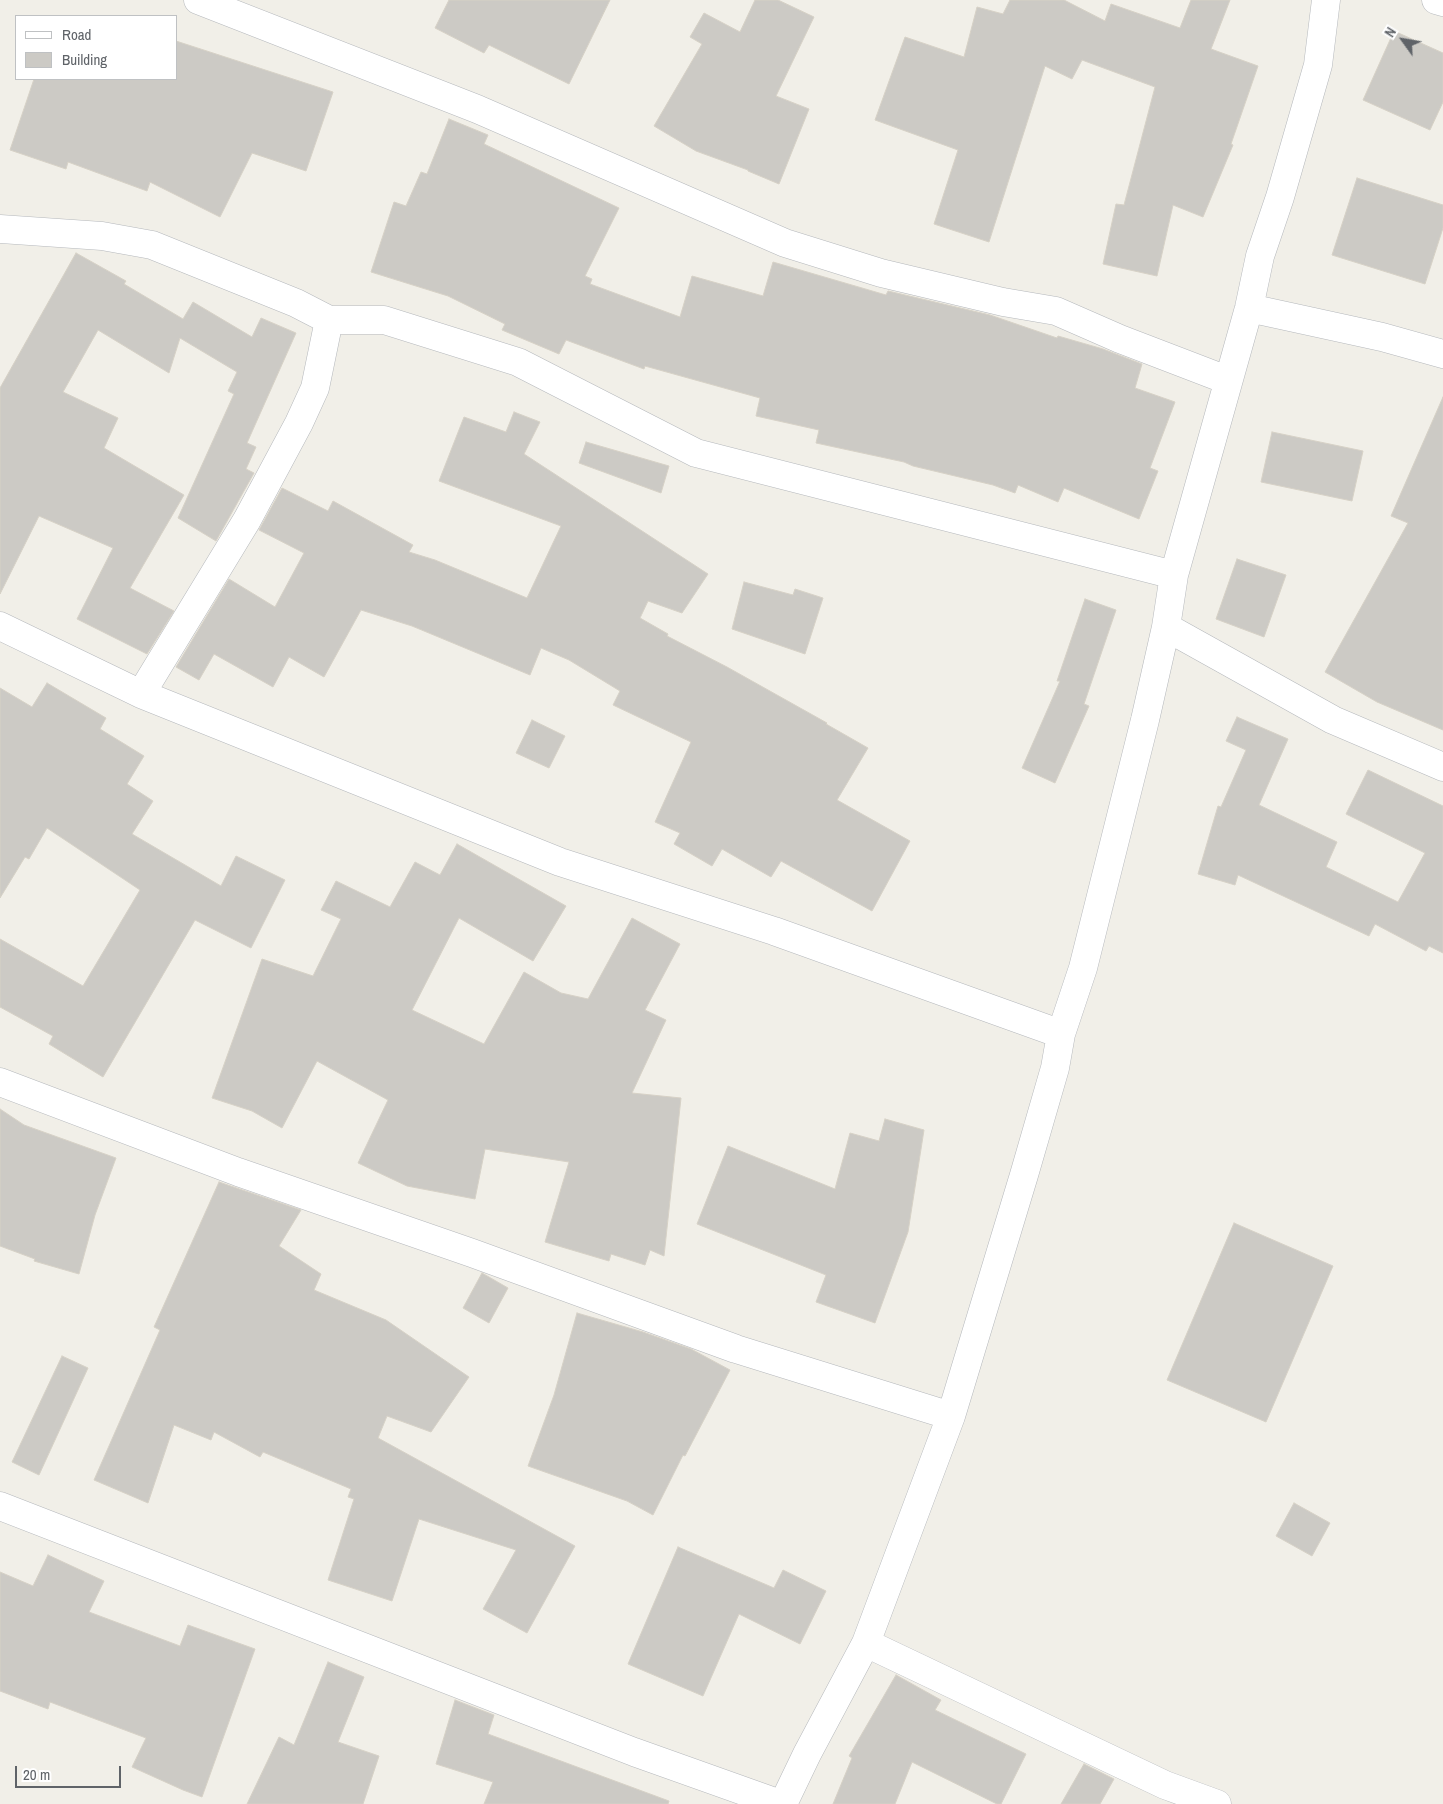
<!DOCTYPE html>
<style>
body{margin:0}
#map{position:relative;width:1443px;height:1804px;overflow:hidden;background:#f1efe8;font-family:"Archivo Narrow",sans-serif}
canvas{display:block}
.legend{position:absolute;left:15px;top:15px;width:162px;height:65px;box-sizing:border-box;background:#fff;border:1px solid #bfc1c3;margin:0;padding:6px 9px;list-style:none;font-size:15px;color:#5f6368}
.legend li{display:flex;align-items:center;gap:10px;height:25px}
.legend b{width:25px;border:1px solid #bfc1c3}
.north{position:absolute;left:1378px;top:15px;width:50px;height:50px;-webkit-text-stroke:4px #fff;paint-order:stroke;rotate:302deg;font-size:14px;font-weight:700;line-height:20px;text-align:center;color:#5f6368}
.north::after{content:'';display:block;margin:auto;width:18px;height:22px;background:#5f6368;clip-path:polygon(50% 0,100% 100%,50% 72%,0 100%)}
.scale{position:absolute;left:15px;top:1766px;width:106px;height:22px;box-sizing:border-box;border:2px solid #5f6368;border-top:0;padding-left:6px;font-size:15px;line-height:18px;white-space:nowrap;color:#5f6368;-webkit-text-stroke:4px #fff;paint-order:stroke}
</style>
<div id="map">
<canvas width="1443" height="1804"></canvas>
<ul class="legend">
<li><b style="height:6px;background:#fff"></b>Road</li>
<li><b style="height:14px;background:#cccac5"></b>Building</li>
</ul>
<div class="north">N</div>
<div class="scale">20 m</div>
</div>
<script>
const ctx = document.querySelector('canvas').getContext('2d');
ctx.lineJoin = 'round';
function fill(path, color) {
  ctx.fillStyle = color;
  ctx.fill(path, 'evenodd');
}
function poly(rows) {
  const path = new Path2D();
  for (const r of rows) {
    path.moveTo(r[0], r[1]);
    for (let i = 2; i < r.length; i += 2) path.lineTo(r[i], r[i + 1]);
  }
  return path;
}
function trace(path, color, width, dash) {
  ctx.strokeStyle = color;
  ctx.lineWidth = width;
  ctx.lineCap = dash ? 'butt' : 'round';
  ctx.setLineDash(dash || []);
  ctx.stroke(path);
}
const building = poly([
 [449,0,610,0,569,84,489,45,484,53,435,28,449,0],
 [755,0,778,0,814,17,776,96,809,109,779,184,748,171,748,170,696,151,654,126,702,44,690,37,704,13,740,32,755,0],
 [1010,0,1064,0,1105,21,1111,4,1180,28,1191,0,1230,0,1211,49,1258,66,1231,144,1233,145,1203,217,1173,205,1157,276,1103,264,1116,204,1124,205,1155,87,1082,60,1072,79,1045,66,989,242,934,224,958,150,875,120,905,37,964,57,977,7,1003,14,1010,0],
 [1394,31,1443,53,1443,102,1430,130,1363,100,1394,31],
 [176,41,333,92,306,171,252,153,220,217,150,182,147,191,68,162,66,169,10,150,34,79,176,79,176,41],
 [449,119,488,135,484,144,619,208,585,276,592,279,590,284,680,317,692,276,763,296,773,262,886,295,888,291,990,315,1057,338,1058,336,1103,349,1142,364,1135,388,1175,402,1150,468,1158,471,1139,519,1064,488,1058,502,1018,485,1015,493,993,485,913,466,904,462,816,443,819,430,756,416,760,398,645,366,644,369,566,340,559,354,502,330,505,324,448,296,371,272,394,202,406,206,421,172,427,174,449,119],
 [1357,178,1443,205,1443,228,1425,284,1332,255,1357,178],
 [76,253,126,281,124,284,183,319,193,302,252,337,261,318,296,333,247,443,256,447,246,469,254,473,216,541,178,518,234,394,228,391,237,372,180,338,169,373,98,330,63,392,118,418,104,448,184,495,130,588,174,611,147,654,77,619,113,548,39,516,0,594,0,388,76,253],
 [1443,397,1443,730,1377,702,1325,672,1408,523,1391,516,1443,397],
 [514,412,540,422,524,454,708,574,682,613,648,601,640,618,668,634,667,636,727,667,827,723,826,724,868,748,837,800,910,841,872,911,781,861,771,877,722,849,712,866,674,844,680,833,655,822,691,742,613,705,620,691,569,660,541,648,530,675,412,626,361,610,324,677,289,657,273,687,214,654,199,680,176,667,229,579,275,607,304,553,259,530,282,488,328,511,333,501,413,545,409,552,435,560,527,598,561,526,439,481,464,417,506,432,514,412],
 [1272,432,1363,451,1352,501,1261,482,1272,432],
 [586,442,669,466,661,493,579,463,586,442],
 [1237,559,1286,575,1264,637,1216,619,1237,559],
 [744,582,793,595,795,589,823,598,805,654,732,629,744,582],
 [1085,599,1116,610,1084,704,1089,706,1055,783,1022,768,1060,681,1057,681,1085,599],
 [47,683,106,718,100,729,144,756,127,784,153,801,132,834,221,886,236,856,285,880,251,948,195,920,103,1077,49,1044,53,1036,0,1007,0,939,83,986,140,890,47,828,29,859,25,857,0,898,0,688,32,707,47,683],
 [1237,717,1288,739,1259,805,1337,842,1326,867,1398,902,1425,853,1346,814,1368,770,1443,806,1443,953,1429,946,1426,951,1375,924,1369,936,1238,875,1235,885,1198,874,1218,806,1221,807,1246,750,1226,741,1237,717],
 [532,720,565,736,549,768,516,753,532,720],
 [457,844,566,906,533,961,459,918,412,1010,484,1044,524,972,561,993,588,999,632,918,680,944,645,1010,666,1020,632,1093,681,1098,664,1256,650,1250,645,1265,611,1254,609,1261,545,1242,569,1162,485,1149,475,1199,407,1186,358,1163,388,1100,317,1061,282,1128,252,1111,212,1098,262,959,313,976,341,919,321,910,336,881,390,907,415,862,440,875,457,844],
 [0,1109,24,1125,116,1158,95,1215,79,1274,34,1261,35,1259,0,1246,0,1109],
 [885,1119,924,1130,908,1232,875,1323,816,1302,826,1275,697,1224,728,1146,835,1189,850,1133,879,1141,885,1119],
 [219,1182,301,1210,279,1246,321,1274,314,1290,386,1320,469,1377,431,1432,387,1416,378,1438,575,1546,527,1633,483,1609,516,1550,419,1519,392,1601,328,1580,354,1499,348,1497,351,1489,263,1452,260,1457,214,1432,211,1440,174,1425,148,1503,94,1480,160,1330,154,1327,219,1182],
 [1234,1223,1333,1266,1266,1422,1167,1380,1234,1223],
 [482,1273,508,1288,489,1323,463,1308,482,1273],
 [577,1313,643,1332,691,1349,730,1370,685,1456,683,1455,653,1515,627,1501,528,1466,554,1395,577,1313],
 [62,1356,88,1368,39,1475,12,1462,62,1356],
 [1294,1503,1330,1523,1312,1556,1276,1536,1294,1503],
 [678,1547,774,1588,783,1570,826,1591,800,1644,739,1614,703,1696,628,1664,678,1547],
 [48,1555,104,1581,89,1612,180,1646,188,1625,255,1649,202,1797,183,1790,132,1767,146,1738,50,1702,48,1709,0,1691,0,1572,33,1586,48,1555],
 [328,1662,364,1677,338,1742,379,1756,363,1804,247,1804,279,1737,294,1745,328,1662],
 [896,1675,941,1700,935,1710,1026,1754,1001,1804,997,1804,912,1762,895,1804,833,1804,852,1758,849,1756,896,1675],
 [455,1700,494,1715,488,1734,669,1801,668,1804,484,1804,493,1782,436,1764,455,1700],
 [1084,1764,1114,1779,1100,1804,1061,1804,1084,1764]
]);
fill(building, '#cccac5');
trace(building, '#d6d1c6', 1);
const minor = poly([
 [198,0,477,109,785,243,881,273,1003,302,1056,311,1120,339,1227,380],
 [1436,0,1443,2],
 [0,229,102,236,152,245,296,303,329,320,384,320,518,362,696,453,1174,575],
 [1249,308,1382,337,1443,354],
 [0,626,141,694,560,862,774,931,1061,1034],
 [1166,627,1333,720,1443,767],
 [141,694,247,520,299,423,315,388,329,320],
 [0,1082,238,1172,472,1253,736,1349,951,1416],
 [0,1506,634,1752,780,1804],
 [866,1643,951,1416,1024,1175,1055,1068,1061,1034,1083,968,1145,720,1166,627,1174,575,1249,308,1260,256,1280,197,1318,65,1326,0],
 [783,1804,807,1754,866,1643,1165,1785,1217,1804]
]);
trace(minor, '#b5b8bc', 29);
trace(minor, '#fff', 28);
</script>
